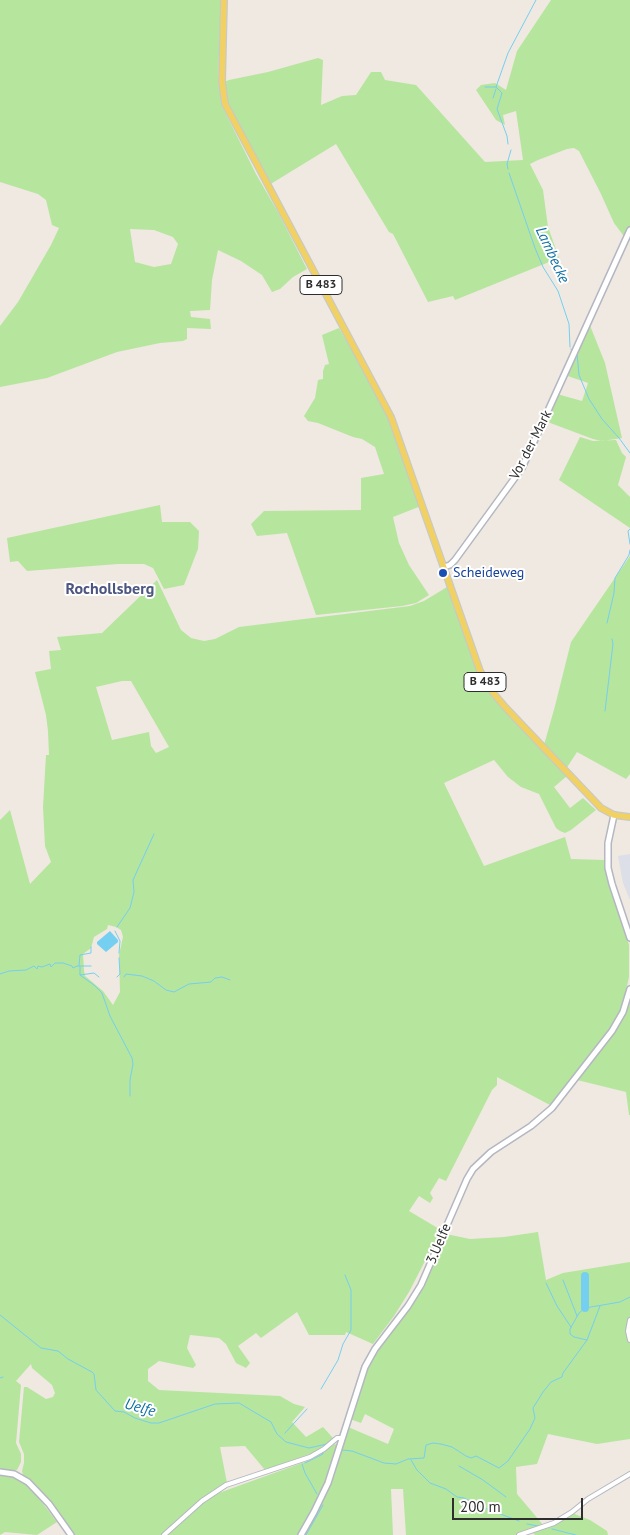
<!DOCTYPE html>
<style>
body{margin:0}
#map{position:relative;width:630px;height:1535px;overflow:hidden;background:#efe9e1;font-family:"PT Sans",sans-serif}
canvas{display:block}
.scale{position:absolute;left:452px;top:1498px;width:131px;height:22px;box-sizing:border-box;border:2px solid #2e2e2e;border-top:0;padding-left:6px;font-size:15px;line-height:18px;white-space:nowrap;color:#2e2e2e;-webkit-text-stroke:4px #fff;paint-order:stroke}
</style>
<div id="map">
<canvas width="630" height="1535"></canvas>
<div class="scale">200 m</div>
</div>
<script>
const ctx = document.querySelector('canvas').getContext('2d');
ctx.lineJoin = 'round';
function fill(path, color) {
  ctx.fillStyle = color;
  ctx.fill(path, 'evenodd');
}
function poly(rows) {
  const path = new Path2D();
  for (const r of rows) {
    path.moveTo(r[0], r[1]);
    for (let i = 2; i < r.length; i += 2) path.lineTo(r[i], r[i + 1]);
  }
  return path;
}
function trace(path, color, width, dash) {
  ctx.strokeStyle = color;
  ctx.lineWidth = width;
  ctx.lineCap = dash ? 'butt' : 'round';
  ctx.setLineDash(dash || []);
  ctx.stroke(path);
}
function drawText(font, color, halo, rows, align = 'center') {
  ctx.font = font + ' "PT Sans",sans-serif';
  ctx.lineWidth = 4;
  ctx.setLineDash([]);
  ctx.textBaseline = 'middle';
  ctx.strokeStyle = halo;
  ctx.fillStyle = color;
  for (const [text, x, y, turn = 0] of rows) {
    ctx.save();
    ctx.translate(x, y);
    ctx.rotate((+turn || 0) * Math.PI / 180);
    ctx.textAlign = isNaN(turn) ? turn : align;
    if (halo) ctx.strokeText(text, 0, 0);
    ctx.fillText(text, 0, 0);
    ctx.restore();
  }
}
fill(poly([
 [630,854,630,900,623,883,618,856]
]), '#dcdee8');
fill(poly([
 [0,0,221,0,218,81,222,106,256,174,279,214,307,269,293,277,280,289,272,292,262,275,241,261,218,250,212,280,210,310,190,311,191,317,210,319,211,329,187,328,187,339,183,341,160,343,117,352,47,378,0,387,0,326,18,302,51,245,59,228,52,225,46,200,38,194,0,182],
 [130,229,154,230,173,237,178,244,171,264,154,267,135,262],
 [551,0,630,0,630,230,626,239,614,223,601,194,579,151,574,148,567,149,538,160,530,164,543,190,548,227,559,258,455,300,453,296,428,302,393,234,389,232,336,144,269,185,228,104,224,82,229,80,268,72,318,58,323,60,321,105,342,96,356,95,371,72,381,72,385,80,416,85,485,162,523,160,516,111,503,115,505,125,496,120,476,90,481,85,495,83,506,90,517,51],
 [589,323,605,363,622,438,602,441,593,439,545,421,557,394,582,401,588,383,565,375],
 [339,328,376,391,389,418,421,506,393,517,399,543,409,565,429,595,416,603,402,606,316,615,287,533,257,536,251,524,264,511,361,510,361,478,384,474,375,447,362,439,353,437,318,423,308,421,304,416,315,398,318,380,323,379,323,371,325,365,329,364,322,335],
 [580,437,593,441,616,440,622,453,626,457,618,485,630,497,630,528,559,480],
 [160,505,162,522,190,522,199,531,198,549,184,585,164,589,153,568,144,564,118,564,27,571,18,561,10,562,7,538],
 [630,556,630,774,626,779,577,752,566,769,544,745,555,706,571,642],
 [157,580,181,630,191,638,204,641,215,639,239,627,410,606,424,601,447,587,484,682,567,776,554,787,570,808,583,798,596,810,571,830,565,833,560,831,556,828,539,794,521,787,508,777,494,760,444,783,484,866,565,837,571,859,604,860,609,885,629,945,629,977,623,1004,616,1020,599,1045,550,1105,497,1077,497,1085,492,1090,446,1181,439,1178,430,1193,433,1198,430,1203,419,1196,409,1211,441,1230,409,1292,394,1316,373,1344,346,1332,345,1335,309,1335,297,1312,261,1338,256,1333,238,1346,250,1363,246,1368,236,1363,226,1344,219,1338,190,1335,187,1348,196,1365,193,1368,159,1361,148,1369,148,1381,159,1390,280,1396,294,1404,305,1407,292,1422,306,1437,323,1427,333,1438,332,1440,315,1452,265,1470,245,1446,220,1447,227,1483,201,1500,162,1535,75,1535,37,1486,23,1475,22,1471,24,1463,24,1454,19,1442,24,1387,27,1387,46,1399,53,1397,55,1393,52,1385,32,1368,31,1364,16,1381,21,1385,16,1443,21,1454,21,1462,17,1470,13,1471,0,1469,0,820,10,810,30,884,51,862,45,846,43,807,46,755,49,755,48,731,46,715,35,672,51,669,49,651,61,650,57,637,102,633],
 [122,681,131,681,169,747,156,753,151,746,149,732,112,740,96,687],
 [108,925,116,927,121,930,123,937,119,955,120,992,113,1005,103,991,85,976,84,970,83,954,91,948,94,937,107,929],
 [630,998,630,1115,629,1115,626,1092,577,1080,614,1031,625,1013],
 [538,1232,546,1280,563,1273,630,1262,630,1319,628,1336,630,1342,630,1439,597,1444,548,1434,537,1464,516,1467,517,1494,544,1526,515,1535,406,1535,403,1489,391,1489,393,1535,304,1535,316,1514,330,1485,348,1427,388,1444,394,1429,365,1414,361,1423,350,1419,367,1369,377,1350,423,1286,446,1234,470,1239,504,1237],
 [335,1444,337,1445,325,1483,312,1512,298,1535,166,1535,204,1502,216,1494,313,1459],
 [0,1474,15,1477,29,1485,57,1522,37,1535,5,1532,0,1535],
 [572,1513,590,1520,607,1531,608,1535,535,1535,532,1532]
]), '#b6e59e');
fill(poly([
 [110,931,118,940,118,942,106,952,97,944,97,942]
]), '#75cff0');
trace(poly([
 [485,87,496,87],
 [493,98,496,89],
 [508,144,507,136,497,109,502,93,496,87,508,53,536,0],
 [508,169,507,164,511,150],
 [509,173,535,248,543,267,558,291,569,324,570,347],
 [571,349,572,351],
 [577,353,579,375,589,399,602,419,619,438,630,453],
 [630,529,628,531,630,544],
 [607,623,614,593,615,578,629,555,630,550],
 [605,711,613,644,612,639],
 [117,927,130,908,134,892,133,880,154,834],
 [115,931,120,941,119,953],
 [79,966,80,955,91,953,91,947],
 [80,967,80,975,94,973,99,977],
 [0,974,9,971,26,970,34,966,37,969,38,966,42,967,50,964,51,967,55,963,63,963,72,966,73,968,77,966,91,966],
 [80,975,94,985,102,993,110,1016,132,1058,133,1064,130,1080,130,1096],
 [117,977,120,974,119,958],
 [124,977,126,974,142,976,154,981,166,990,174,992,189,984,211,982,215,978,222,977,230,980],
 [563,1280,577,1316],
 [546,1283,557,1306,571,1327],
 [0,1315,41,1348,58,1351,68,1359,92,1372,94,1374,96,1390,115,1411,124,1412,135,1418,151,1423,159,1423,215,1404,239,1403,271,1422,277,1434,286,1442,309,1448,327,1444],
 [587,1340,600,1306],
 [0,1378,3,1377],
 [321,1389,338,1360,343,1344,351,1330,351,1290,345,1275],
 [285,1433,307,1409],
 [342,1450,352,1451,384,1463,396,1464,408,1459,424,1458,426,1445,433,1443,441,1444,452,1447,466,1456,471,1458,476,1456,499,1468,508,1461,530,1429,535,1418,533,1408,543,1392,551,1382,562,1377,563,1373,587,1340,574,1337,570,1334,570,1329,579,1313,585,1308,620,1302,630,1297],
 [411,1460,417,1470,430,1483,446,1489,457,1497,464,1498,479,1506,519,1521],
 [305,1463,323,1454,323,1452],
 [302,1464,305,1473,317,1494],
 [459,1466,483,1480,506,1497],
 [527,1524,538,1526],
 [552,1529,576,1535],
 [306,1535,323,1505]
]), '#75cff0', 1);
trace(poly([
 [585,1308,585,1276]
]), '#75cff0', 8);
const street = poly([
 [630,1320,628,1331,630,1340],
 [164,1535,202,1501,226,1485,310,1457,324,1449,337,1438,342,1438],
 [519,1535,554,1523,572,1512,588,1499,630,1474]
]);
const secondary = poly([
 [444,567,450,565,455,560,522,468,630,230],
 [614,815,608,843,608,868,612,884,630,938],
 [0,1472,14,1474,28,1482,49,1504,71,1535],
 [301,1535,314,1512,328,1483,365,1367,375,1349,408,1306,421,1285,467,1179,473,1169,491,1152,531,1126,552,1108,612,1031,623,1012,630,989]
]);
const primary = poly([
 [224,0,222,82,225,104,391,417,480,671,494,694,506,708,601,808,614,815,630,817]
]);
trace(street, '#b4b7c1', 6);
trace(secondary, '#b4b7c1', 8);
trace(primary, '#c9c9c9', 8);
trace(street, '#fff', 4);
trace(secondary, '#fff', 5);
trace(primary, '#f2d163', 5.5);
for (const [x, y, r, color] of [
 [443,573,5,"#1a4fb4"]
]) {
  const dot = new Path2D();
  dot.arc(x, y, r, 0, 2 * Math.PI);
  ctx.fillStyle = color;
  ctx.fill(dot);
  trace(dot, '#fff', 2);
}
for (const [x, y, w] of [
 [321,285,42],
 [485,682,42]
]) {
  const box = new Path2D();
  box.roundRect(x - w / 2, y - 9.5, w, 19, 4);
  ctx.fillStyle = '#fff';
  ctx.fill(box);
  trace(box, '#2e2e2e', 1);
}
drawText('bold 12px', '#2e2e2e', null, [
 ["B 483",321,285],
 ["B 483",485,682]
]);
drawText('14px', '#2e2e2e', '#fff', [
 ["Vor der Mark",531,445,-63],
 ["3.Uelfe",439,1244,-67]
]);
drawText('14px', '#164399', '#fff', [
 ["Scheideweg",453,573]
], 'left');
drawText('italic 15px', '#0d6fa3', '#fff', [
 ["Lambecke",552,255,65],
 ["Uelfe",140,1408,15]
]);
drawText('bold 16px', '#4d5680', '#fff', [
 ["Rochollsberg",110,589]
]);
</script>
